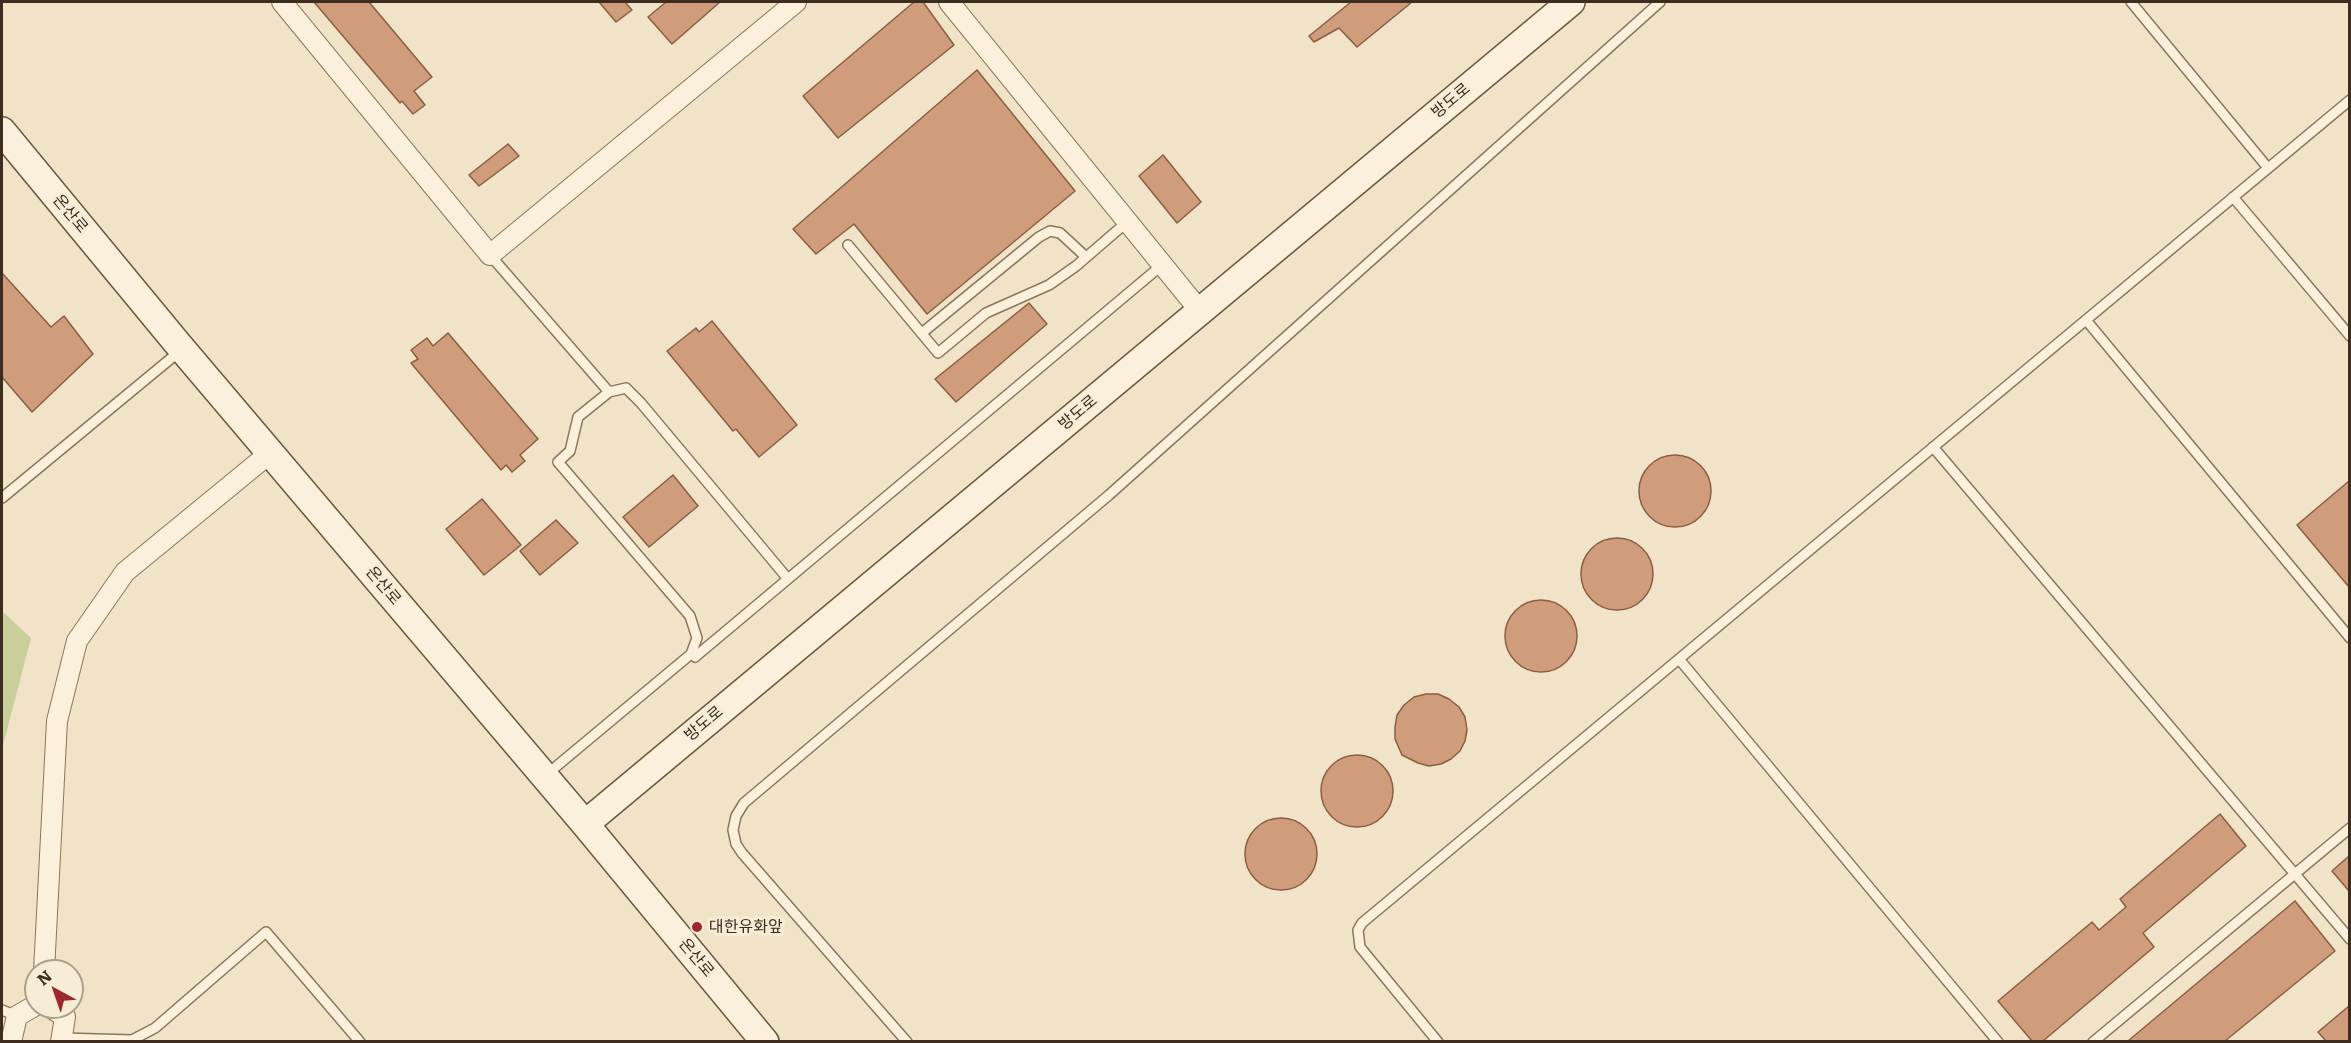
<!DOCTYPE html>
<meta charset="utf-8">
<style>
body{margin:0}
#map{position:relative;width:2351px;height:1043px;overflow:hidden;background:#f0e3c7;font-family:Literata,serif}
canvas{display:block}
.frame{position:absolute;inset:0;border:3px solid #3c2d1f;pointer-events:none}
.north{position:absolute;left:24px;top:959px;width:60px;height:60px;box-sizing:border-box;background:#f7edd7;border:2px solid #aca08d;border-radius:50%;rotate:320deg;font-size:16px;font-weight:700;line-height:24px;text-align:center;color:#3c2d1f}
.north::after{content:'';display:block;margin:auto;width:21px;height:27px;background:#9d292c;clip-path:polygon(50% 0,100% 100%,50% 72%,0 100%)}
</style>
<div id="map">
<canvas width="2351" height="1043"></canvas>
<div class="frame"></div>
<div class="north">N</div>
</div>
<script>
const ctx = document.querySelector('canvas').getContext('2d');
ctx.lineJoin = 'round';
function fill(path, color) {
  ctx.fillStyle = color;
  ctx.fill(path, 'evenodd');
}
function poly(rows) {
  const path = new Path2D();
  for (const r of rows) {
    if (r.length === 3) {
      path.moveTo(r[0] + r[2], r[1]);
      path.arc(r[0], r[1], r[2], 0, 2 * Math.PI);
      continue;
    }
    path.moveTo(r[0], r[1]);
    for (let i = 2; i < r.length; i += 2) path.lineTo(r[i], r[i + 1]);
  }
  return path;
}
function trace(path, color, width, dash) {
  ctx.strokeStyle = color;
  ctx.lineWidth = width;
  ctx.lineCap = dash ? 'butt' : 'round';
  ctx.setLineDash(dash || []);
  ctx.stroke(path);
}
function drawText(font, color, halo, rows, align = 'center') {
  ctx.font = font + ' Literata,"Noto Sans KR",serif';
  ctx.lineWidth = 6;
  ctx.setLineDash([]);
  ctx.textBaseline = 'middle';
  ctx.strokeStyle = halo;
  ctx.fillStyle = color;
  for (const [text, x, y, turn = 0] of rows) {
    ctx.save();
    ctx.translate(x, y);
    ctx.rotate((+turn || 0) * Math.PI / 180);
    ctx.textAlign = isNaN(turn) ? turn : align;
    if (halo) ctx.strokeText(text, 0, 0);
    ctx.fillText(text, 0, 0);
    ctx.restore();
  }
}
fill(poly([
 [2,611,31,638,2,749]
]), '#c9cf9a');
const building = poly([
 [314,2,369,2,432,77,414,91,425,105,413,114,402,101,400,103,314,2],
 [599,2,625,2,632,10,616,22,599,2],
 [666,2,720,2,672,44,648,17,666,2],
 [914,2,923,2,954,45,838,138,803,96,914,2],
 [1351,2,1412,2,1357,47,1339,28,1314,42,1309,36,1351,2],
 [977,70,1075,191,927,314,854,224,816,254,793,229,977,70],
 [508,144,519,156,479,186,469,175,508,144],
 [1163,155,1201,202,1177,223,1139,176,1163,155],
 [2,273,51,327,64,316,93,354,32,412,2,377,2,273],
 [1029,303,1047,324,956,402,935,379,1029,303],
 [712,321,797,425,759,457,736,429,733,431,667,351,696,328,699,332,712,321],
 [448,333,538,439,520,455,525,461,512,472,506,465,501,470,411,363,418,359,411,350,427,338,433,346,448,333],
 [1675,491,36],
 [673,475,698,506,649,547,623,517,673,475],
 [2349,481,2349,587,2297,525,2349,481],
 [482,499,521,545,484,575,446,529,482,499],
 [556,520,578,543,540,575,520,551,556,520],
 [1617,574,36],
 [1541,636,36],
 [1426,694,1438,694,1449,699,1459,707,1465,717,1467,730,1465,741,1460,751,1451,759,1441,764,1429,766,1418,763,1402,755,1395,739,1395,727,1397,715,1404,705,1414,697,1426,694],
 [1357,791,36],
 [2220,814,2246,846,2143,933,2154,947,2043,1041,2032,1041,1998,1001,2092,922,2099,930,2126,907,2120,899,2220,814],
 [1281,854,36],
 [2349,856,2349,891,2332,871,2349,856],
 [2295,901,2335,951,2225,1041,2128,1041,2295,901],
 [2349,1006,2349,1041,2326,1041,2318,1032,2349,1006]
]);
fill(building, '#cf9d7c');
trace(building, '#8c5d40', 1.5);
const lane = poly([
 [2131,2,2268,168],
 [2233,197,2350,336],
 [848,245,938,353,986,313,1049,285,1076,266,1127,222],
 [490,255,609,392,578,417,570,451,558,462,690,616,697,638,691,654,546,775],
 [2086,320,2350,638],
 [922,333,1039,237,1050,231,1060,233,1086,257],
 [609,392,626,388,641,403,788,579],
 [1933,447,2350,939],
 [2,498,180,351],
 [691,654,695,657,1162,265],
 [1679,659,1998,1042],
 [2,1010,17,1016],
 [62,1038,132,1040,155,1028,266,932,360,1042],
 [907,1042,742,853,736,844,733,830,736,816,744,803,1109,495,1660,2],
 [1438,1042,1360,947,1358,930,1362,923,2350,100],
 [2093,1042,2350,828]
]);
const street = poly([
 [282,2,490,255,796,2],
 [949,2,1200,311],
 [44,971,57,721,77,641,125,572,270,453],
 [50,1007,65,1017,61,1042],
 [11,1042,17,1016,36,1005]
]);
const secondary = poly([
 [2,131,177,343,585,824,765,1042],
 [585,824,1571,2]
]);
trace(lane, '#8c755b', 12);
trace(street, '#8c755b', 22);
trace(secondary, '#6e563e', 30);
trace(lane, '#faf0db', 9);
trace(street, '#faf0db', 20);
trace(secondary, '#faf0db', 27);
for (const [x, y, r, color] of [
 [697,927,6,"#9d292c"]
]) {
  const dot = new Path2D();
  dot.arc(x, y, r, 0, 2 * Math.PI);
  ctx.fillStyle = color;
  ctx.fill(dot);
  trace(dot, '#f7edd7', 2);
}
drawText('16px', '#3c2d1f', '#f7edd7', [
 ["방도로",1451,101,-40],
 ["온산로",70,214,50],
 ["방도로",1078,413,-40],
 ["온산로",383,586,50],
 ["방도로",704,724,-40],
 ["온산로",696,958,50]
]);
drawText('16px', '#3c2d1f', '#f7edd7', [
 ["대한유화앞",709,927]
], 'left');
</script>
